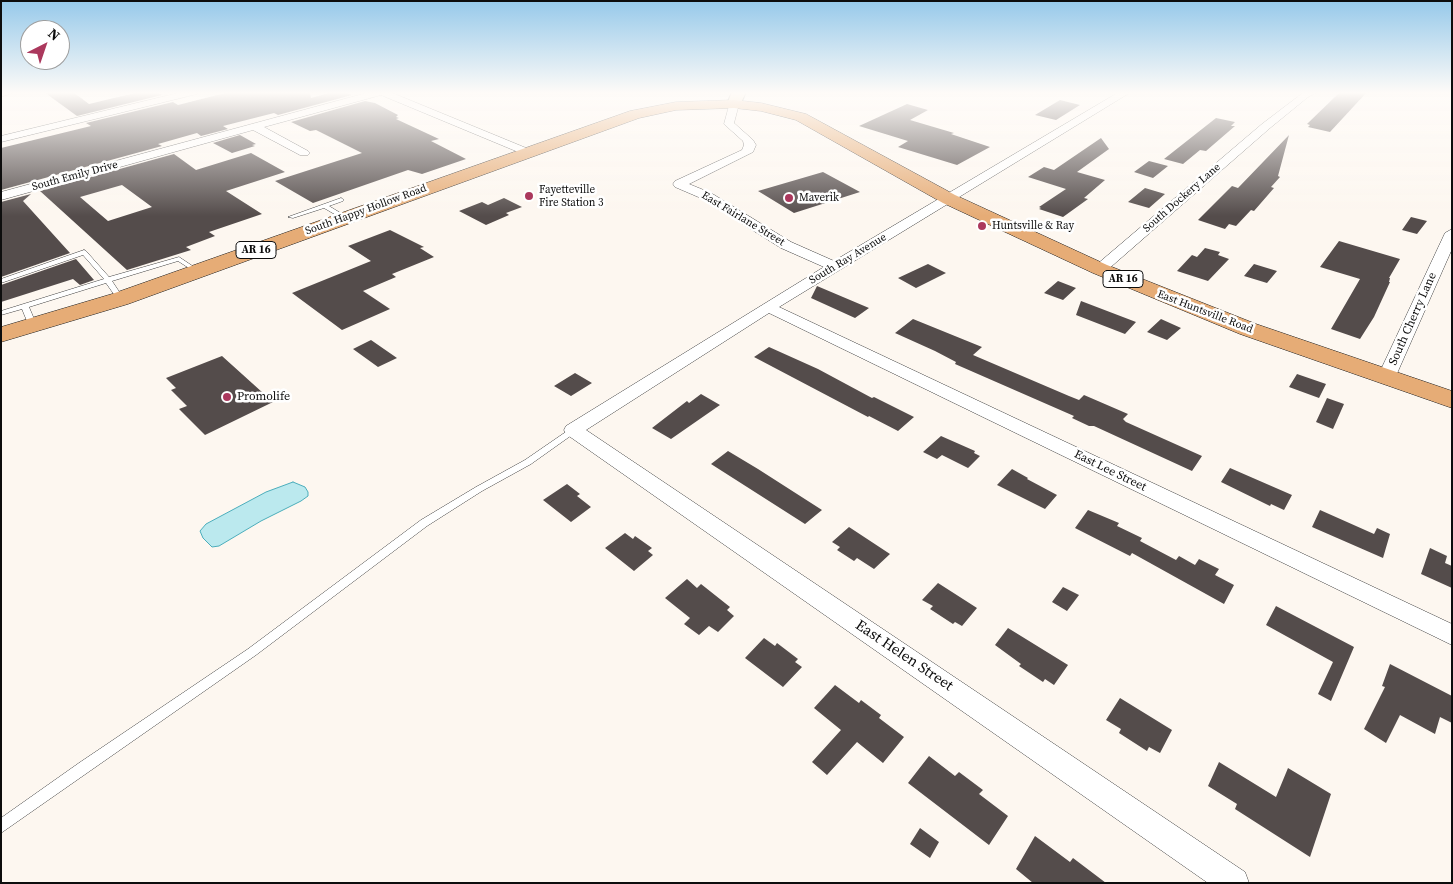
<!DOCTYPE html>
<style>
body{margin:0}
#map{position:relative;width:1453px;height:884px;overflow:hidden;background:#fdf7f0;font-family:"Source Serif 4",serif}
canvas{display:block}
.frame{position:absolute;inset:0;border:2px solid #0d0d0d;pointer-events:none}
.north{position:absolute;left:20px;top:20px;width:50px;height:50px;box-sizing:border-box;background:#fff;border:1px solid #9e9e9e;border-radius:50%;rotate:41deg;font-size:14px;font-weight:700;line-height:20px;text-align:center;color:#0d0d0d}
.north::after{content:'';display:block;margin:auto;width:18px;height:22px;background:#ab385d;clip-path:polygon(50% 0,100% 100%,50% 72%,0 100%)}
</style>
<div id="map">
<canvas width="1453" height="884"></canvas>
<div class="frame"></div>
<div class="north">N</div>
</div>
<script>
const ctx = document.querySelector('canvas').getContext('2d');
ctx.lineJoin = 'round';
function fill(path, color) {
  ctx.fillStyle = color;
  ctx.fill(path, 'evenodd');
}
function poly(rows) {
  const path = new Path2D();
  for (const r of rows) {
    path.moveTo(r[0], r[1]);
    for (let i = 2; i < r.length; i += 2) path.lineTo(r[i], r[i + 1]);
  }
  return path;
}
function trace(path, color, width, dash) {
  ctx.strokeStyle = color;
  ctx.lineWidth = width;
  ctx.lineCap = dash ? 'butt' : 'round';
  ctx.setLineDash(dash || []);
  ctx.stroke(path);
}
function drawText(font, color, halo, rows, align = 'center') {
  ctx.font = font + ' "Source Serif 4",serif';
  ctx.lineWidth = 5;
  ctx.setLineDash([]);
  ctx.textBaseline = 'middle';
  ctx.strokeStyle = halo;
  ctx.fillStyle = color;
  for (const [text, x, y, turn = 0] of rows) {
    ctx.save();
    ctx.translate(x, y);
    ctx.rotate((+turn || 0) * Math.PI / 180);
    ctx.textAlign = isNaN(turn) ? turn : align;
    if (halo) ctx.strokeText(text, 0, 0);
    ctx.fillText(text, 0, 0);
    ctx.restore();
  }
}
const water = poly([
 [293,482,305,487,308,492,308,496,301,501,261,521,219,546,212,547,203,538,200,531,206,524,266,492,293,482]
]);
fill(water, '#bbe9ee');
trace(water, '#4badbb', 1);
fill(poly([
 [44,92,73,92,89,104,139,92,157,92,162,95,77,116],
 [229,92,310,92,311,98,332,92,345,92,352,95,278,115,274,113,223,126,228,129,201,136,197,133,158,144,162,146,1,190,1,148,91,126,86,123,173,102,178,105],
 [1340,92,1367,92,1330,132,1308,127,1310,125,1307,124],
 [1060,100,1080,105,1056,120,1035,115],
 [365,101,375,103,398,115,396,117,399,118,396,119,439,139,431,141,466,159,422,174,408,170,313,203,275,181,362,153,316,130,310,131,291,122],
 [907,104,928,110,910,120,954,133,951,134,990,147,957,165,898,147,908,141,859,126],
 [1216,118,1235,122,1231,126,1235,126,1206,151,1200,150,1183,164,1164,159],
 [240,135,256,144,252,145,255,146,232,153,213,143],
 [1289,135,1278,176,1280,177,1271,187,1274,188,1254,211,1251,210,1236,226,1229,224,1225,229,1198,220,1232,186,1238,188],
 [1101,138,1109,149,1077,172,1105,180,1084,198,1088,199,1063,217,1039,209,1041,208,1039,207,1066,189,1028,177,1044,167,1054,170],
 [251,153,285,172,226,191,262,214,209,232,215,236,186,247,191,250,127,270,40,191,174,154,196,170],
 [122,185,152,207,108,221,80,197],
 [1149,161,1168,166,1153,178,1134,172],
 [823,172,860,192,794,213,758,191],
 [1145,188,1165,194,1149,208,1128,202],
 [31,194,23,201,70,253,1,277,1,202],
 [504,198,522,207,506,213,509,215,486,225,459,211,482,202,488,205],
 [1411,217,1427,221,1417,234,1402,230],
 [390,230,424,247,420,248,434,257,392,274,396,277,363,291,390,309,342,330,292,293,371,261,348,246],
 [1339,241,1400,259,1389,278,1390,278,1389,282,1390,282,1374,317,1360,339,1331,329,1360,279,1320,267],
 [1205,248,1220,252,1218,255,1229,259,1208,281,1177,271,1192,255,1197,257],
 [76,259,94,280,80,285,73,279,1,302,1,285],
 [928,264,946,273,916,288,898,278],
 [1254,264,1277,271,1267,283,1244,276],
 [1058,281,1076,288,1063,300,1044,293],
 [817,286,869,308,855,318,811,298],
 [1081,301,1136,322,1125,334,1076,315],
 [913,319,982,347,973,355,1069,396,1079,400,1084,395,1128,414,1123,419,1126,422,1202,456,1192,471,1094,426,1089,426,1072,418,1074,416,955,364,956,362,935,351,895,333],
 [1161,319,1181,328,1167,340,1147,332],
 [371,340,397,358,378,367,353,349],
 [769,347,818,369,872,398,874,397,914,417,898,431,869,416,868,417,754,357],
 [222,356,273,402,205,435,179,409,187,406,171,390,176,388,166,378],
 [575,373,592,383,571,396,554,386],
 [1297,374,1326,384,1319,398,1289,387],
 [701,394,720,405,671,439,652,428,687,401,689,403],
 [1327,398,1344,404,1333,429,1316,422],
 [941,436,975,451,974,453,980,456,968,468,942,455,937,459,923,452],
 [728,451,758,469,822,510,805,524,711,464],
 [1230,468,1292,495,1284,510,1271,504,1270,506,1221,482],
 [1012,469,1028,478,1027,479,1057,495,1045,509,997,485],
 [567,484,580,494,577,496,591,507,571,522,543,500],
 [1088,510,1119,523,1117,526,1142,538,1140,541,1176,560,1179,556,1195,565,1199,559,1219,569,1215,575,1234,585,1224,604,1132,553,1130,556,1075,528],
 [1320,510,1374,534,1377,528,1390,534,1383,558,1312,527],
 [849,527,890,554,874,569,857,558,854,561,837,550,840,547,832,542],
 [625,533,633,539,635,536,652,548,648,551,653,555,634,571,605,548],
 [1430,548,1447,556,1445,563,1452,566,1452,588,1421,574],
 [687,579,697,588,701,584,730,607,727,610,734,616,718,632,709,626,699,635,684,624,690,618,665,598],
 [938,583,977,608,962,626,955,622,953,624,930,609,933,606,922,600],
 [1063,587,1079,595,1067,611,1052,602],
 [1276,606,1354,647,1331,701,1318,694,1333,662,1266,625],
 [1008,628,1068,665,1054,685,1045,679,1043,682,1019,666,1021,664,995,645],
 [764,638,775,646,777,643,798,659,795,662,802,667,783,687,745,658],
 [1390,664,1452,696,1452,723,1440,717,1435,734,1400,715,1386,743,1364,729,1385,687,1382,686],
 [835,685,859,703,861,700,881,715,879,718,904,737,883,763,857,742,827,775,812,762,841,730,814,708],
 [1120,698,1172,730,1160,753,1149,747,1147,751,1119,733,1121,729,1106,720],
 [929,756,955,776,959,772,983,790,979,794,1008,816,989,845,908,783],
 [1219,762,1276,797,1288,768,1331,794,1310,857,1235,809,1237,804,1208,786],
 [920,828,939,842,930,858,910,844],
 [1035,836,1070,862,1073,858,1106,883,1033,883,1016,869]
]), '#544c4b');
const lane = poly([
 [341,198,344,200,343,201,329,206,347,217,347,219,343,219,324,208,293,218,288,217,341,198],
 [84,250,86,251,109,277,179,257,200,271,199,272,195,272,178,261,112,281,124,299,122,300,118,300,106,283,29,307,37,326,33,328,29,326,22,309,1,315,1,311,104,279,83,255,1,283,1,279,84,250],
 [573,427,577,430,576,432,531,464,482,491,427,526,256,655,1,833,1,818,79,763,248,649,421,520,476,487,525,460,573,427]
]);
const street = poly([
 [1,92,15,92,1,97,1,92],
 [182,92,199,92,197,94,1,142,1,136,182,92],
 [370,92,390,92,531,150,533,152,527,155,523,154,381,95,264,127,308,151,310,153,308,155,300,155,253,130,1,200,1,192,370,92],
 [1119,92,1131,92,779,307,1452,624,1452,645,769,313,586,430,1245,872,1249,883,1208,883,566,434,564,430,566,426,824,267,781,248,703,199,675,187,673,184,675,181,742,150,744,145,743,141,724,124,730,102,734,101,739,104,734,123,753,140,756,145,753,152,689,184,711,193,791,242,834,261,1119,92],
 [1304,92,1318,92,1308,97,1270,128,1105,272,1095,272,1093,269,1095,266,1262,124,1304,92],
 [1452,229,1452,249,1395,378,1392,382,1386,383,1380,382,1377,378,1445,233,1452,229]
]);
const secondary = poly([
 [732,92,746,92,739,107,734,108,727,104,732,92]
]);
const primary = poly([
 [734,100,761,103,806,114,955,195,1107,265,1256,324,1452,391,1452,408,1240,334,1093,273,943,203,796,120,761,111,734,108,676,110,639,118,128,304,1,342,1,327,112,294,630,111,676,102,734,100]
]);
trace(lane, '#404040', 1);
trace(street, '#404040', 1);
trace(secondary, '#2f2f2f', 2);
trace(primary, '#1e1e1e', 1);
fill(lane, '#fff');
fill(street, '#fff');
fill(secondary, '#f4dbb3');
fill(primary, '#e6ac76');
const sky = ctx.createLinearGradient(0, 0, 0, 216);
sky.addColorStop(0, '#96c9ea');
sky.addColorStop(0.43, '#fefbf8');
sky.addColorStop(1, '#fefbf800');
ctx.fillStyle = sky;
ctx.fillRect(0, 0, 1453, 216);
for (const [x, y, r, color] of [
 [529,196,5,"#ab385d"],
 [789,198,5,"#ab385d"],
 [982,226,5,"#ab385d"],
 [227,397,5,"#ab385d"]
]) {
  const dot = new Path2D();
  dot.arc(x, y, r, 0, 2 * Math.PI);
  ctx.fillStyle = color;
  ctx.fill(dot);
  trace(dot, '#fff', 2);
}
drawText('11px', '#0d0d0d', '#fff', [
 ["South Emily Drive",75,176,-15],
 ["South Dockery Lane",1182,198,-41],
 ["South Happy Hollow Road",366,210,-20],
 ["East Fairlane Street",743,219,31],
 ["South Ray Avenue",848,259,-31],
 ["East Huntsville Road",1205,312,21]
]);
drawText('11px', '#0d0d0d', '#fff', [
 ["Fayetteville",539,190],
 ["Fire Station 3",539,203],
 ["Maverik",799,198],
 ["Huntsville & Ray",992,226]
], 'left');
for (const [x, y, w] of [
 [256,250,40],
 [1123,279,40]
]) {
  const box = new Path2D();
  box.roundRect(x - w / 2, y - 8.5, w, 17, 4);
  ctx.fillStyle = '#fff';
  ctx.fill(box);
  trace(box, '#0d0d0d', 1);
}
drawText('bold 11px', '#0d0d0d', null, [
 ["AR 16",256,250],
 ["AR 16",1123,279]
]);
drawText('12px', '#0d0d0d', '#fff', [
 ["South Cherry Lane",1413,319,-66],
 ["East Lee Street",1110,471,26]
]);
drawText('12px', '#0d0d0d', '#fff', [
 ["Promolife",237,397]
], 'left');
drawText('15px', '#0d0d0d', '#fff', [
 ["East Helen Street",904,656,34]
]);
</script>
